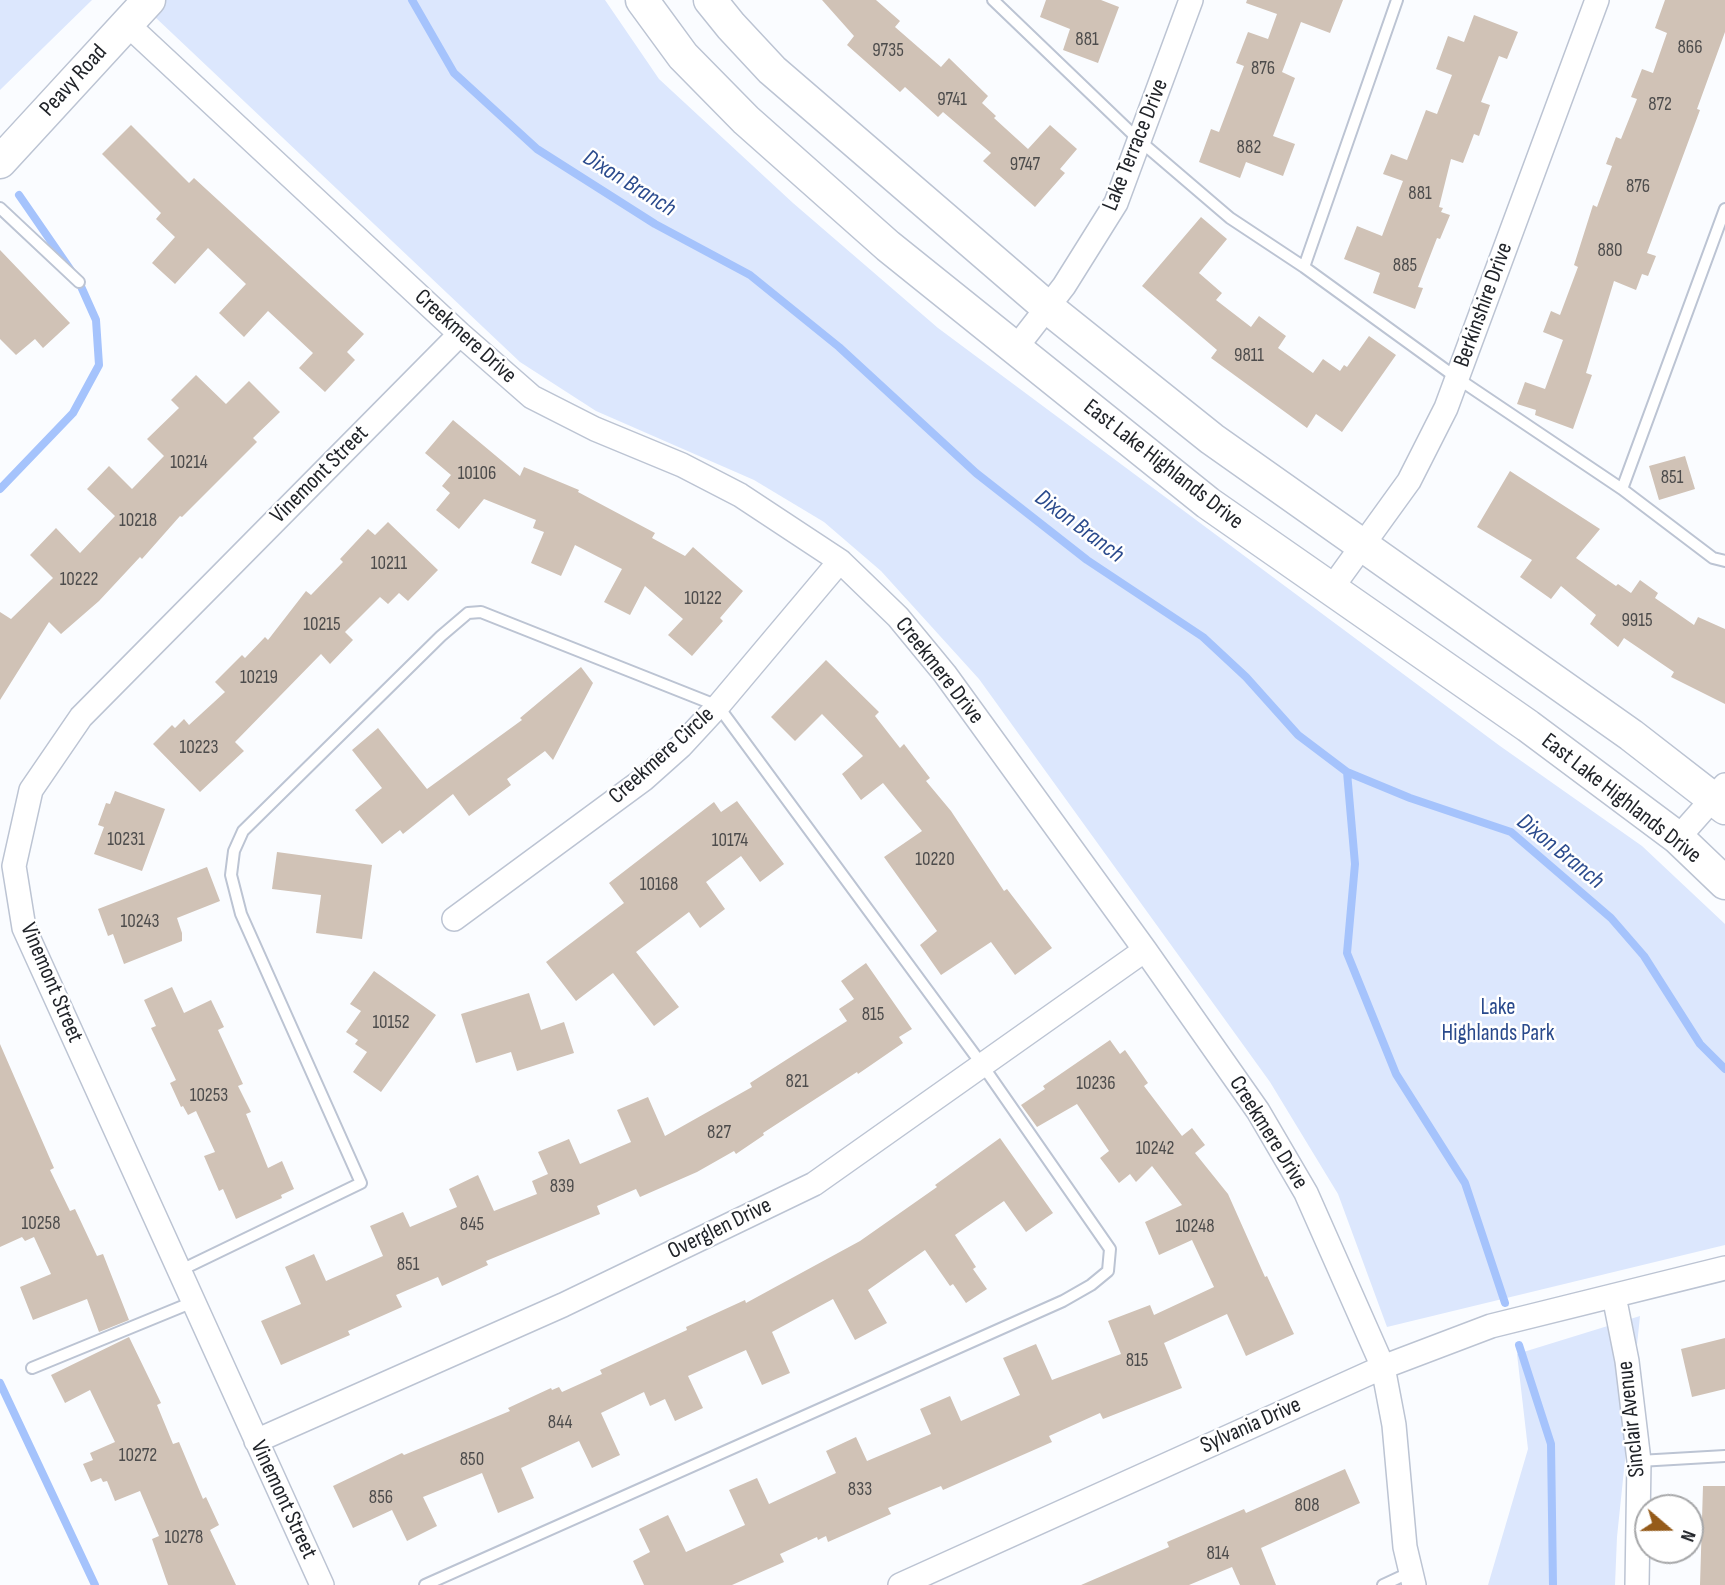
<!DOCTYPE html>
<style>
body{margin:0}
#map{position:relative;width:1725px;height:1585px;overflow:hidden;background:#fafcff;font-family:"Sofia Sans Condensed",sans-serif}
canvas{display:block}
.north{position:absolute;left:1634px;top:1494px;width:70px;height:70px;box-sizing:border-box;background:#fff;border:2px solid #a6a7a9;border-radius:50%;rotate:110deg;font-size:19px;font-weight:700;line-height:28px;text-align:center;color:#212429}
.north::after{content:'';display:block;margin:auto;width:24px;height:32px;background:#955b1a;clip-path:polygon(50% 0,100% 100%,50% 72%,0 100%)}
</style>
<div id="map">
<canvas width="1725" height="1585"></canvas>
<div class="north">N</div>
</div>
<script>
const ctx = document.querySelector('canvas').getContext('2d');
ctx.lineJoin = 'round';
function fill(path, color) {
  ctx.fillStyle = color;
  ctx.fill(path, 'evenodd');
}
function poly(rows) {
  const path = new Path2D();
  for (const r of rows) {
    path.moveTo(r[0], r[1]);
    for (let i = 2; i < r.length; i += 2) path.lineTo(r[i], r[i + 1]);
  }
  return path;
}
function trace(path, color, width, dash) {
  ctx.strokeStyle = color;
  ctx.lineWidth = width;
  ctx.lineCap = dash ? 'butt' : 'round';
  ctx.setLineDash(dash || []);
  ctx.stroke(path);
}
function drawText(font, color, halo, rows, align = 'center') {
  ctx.font = font + ' "Sofia Sans Condensed",sans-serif';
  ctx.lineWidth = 5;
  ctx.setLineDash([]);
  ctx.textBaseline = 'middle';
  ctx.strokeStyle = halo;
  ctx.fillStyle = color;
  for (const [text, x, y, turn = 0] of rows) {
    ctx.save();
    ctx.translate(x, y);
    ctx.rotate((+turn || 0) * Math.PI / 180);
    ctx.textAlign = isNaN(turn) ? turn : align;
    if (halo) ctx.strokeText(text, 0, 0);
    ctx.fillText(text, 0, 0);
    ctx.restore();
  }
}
fill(poly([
 [0,0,92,0,0,90],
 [137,0,605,0,659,79,793,203,938,328,1500,746,1642,846,1725,924,1725,1245,1387,1327,1338,1194,1270,1082,979,679,881,571,824,522,754,480,596,411,520,362],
 [1640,1316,1617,1537,1615,1585,1488,1585,1528,1449,1517,1354]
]), '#dce7fd');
trace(poly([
 [412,0,454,73,537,149,655,224,750,275,839,347,976,473,1087,560,1203,637,1246,677,1298,735,1347,772,1410,798,1511,832,1611,918,1644,956,1700,1044,1725,1069],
 [0,489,73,413,99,365,96,320,79,282,19,195],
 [1347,772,1355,864,1347,953,1396,1074,1465,1183,1505,1303],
 [1519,1345,1551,1444,1553,1585],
 [0,1383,95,1585]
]), '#a5c3fc', 8);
fill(poly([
 [822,0,876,0,900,21,895,27,941,67,949,58,988,96,982,103,996,116,994,118,1028,149,1050,125,1077,149,1060,169,1065,173,1035,207,983,161,991,153,943,112,938,117,905,87,900,92,847,45,854,36],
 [1046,0,1101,0,1119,7,1098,63,1063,50,1070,29,1040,17],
 [1247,0,1343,0,1330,33,1301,22,1282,72,1295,78,1273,136,1295,144,1283,176,1246,162,1240,178,1199,162,1211,129,1219,132,1244,66,1236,63,1248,32,1268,39,1277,14,1246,3],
 [1665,0,1725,0,1725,32,1697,109,1700,110,1647,253,1656,256,1648,276,1642,274,1636,290,1614,281,1586,373,1592,375,1573,429,1535,415,1536,410,1517,404,1525,382,1545,389,1563,340,1543,332,1551,311,1560,315,1578,267,1574,265,1593,205,1597,207,1612,166,1606,164,1616,137,1621,139,1637,99,1631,97,1642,69,1653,73,1667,33,1655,28],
 [1474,15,1518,32,1507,59,1499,56,1481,102,1490,105,1479,136,1474,134,1463,163,1451,159,1439,207,1443,208,1441,212,1450,215,1440,239,1437,238,1418,287,1423,288,1415,309,1373,293,1380,273,1344,259,1357,226,1382,236,1403,181,1383,174,1391,154,1407,160,1426,110,1437,114,1452,75,1436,69,1448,36,1464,42],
 [131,125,189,183,194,178,364,334,347,352,355,360,325,392,299,368,313,353,268,311,244,337,219,313,246,284,208,248,175,284,152,263,175,237,156,219,161,213,102,154],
 [1201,217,1227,239,1199,273,1222,293,1216,300,1251,327,1259,316,1286,336,1278,348,1313,373,1323,359,1340,371,1344,365,1347,367,1369,336,1396,355,1342,432,1316,414,1307,428,1211,358,1217,350,1142,286],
 [0,250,70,323,43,348,35,339,16,355,0,339],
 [196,375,226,404,249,381,280,412,253,438,257,442,182,517,180,516,142,559,140,557,99,601,61,634,49,622,0,700,0,612,11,619,53,578,30,555,56,528,80,553,115,516,87,489,109,466,132,489,164,456,147,439,179,408,171,400],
 [453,420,520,476,524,467,579,490,578,492,655,533,652,538,685,556,693,547,743,591,720,618,723,621,692,656,668,635,683,619,645,586,630,615,604,602,622,569,575,545,561,576,531,563,544,532,533,528,536,520,484,499,459,529,436,510,450,493,442,486,451,475,425,453],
 [1685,456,1695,489,1659,500,1649,466],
 [1510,471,1600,529,1576,558,1616,586,1618,584,1631,593,1640,580,1658,593,1655,598,1694,625,1698,617,1725,629,1725,704,1671,677,1674,672,1624,638,1618,647,1590,624,1596,615,1561,586,1551,599,1520,577,1532,560,1477,527],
 [388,522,438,570,408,601,399,593,388,604,380,597,345,632,353,640,330,664,321,654,235,742,244,751,200,792,153,744,172,725,175,728,184,719,189,725,225,692,215,682,242,655,245,658,265,637,268,640,306,591,311,595,343,562,340,559,368,529,375,535],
 [826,660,879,712,875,716,900,748,904,744,930,778,926,781,951,811,1004,891,1007,889,1052,948,1015,975,991,942,941,975,920,945,937,931,884,857,922,831,883,783,861,800,842,774,863,756,822,714,795,741,771,717],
 [581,667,593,683,553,760,545,751,507,779,511,785,469,816,453,794,403,834,400,830,382,844,355,810,382,788,352,750,378,728,427,789,522,720,520,718],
 [115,791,165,809,142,871,94,854,104,827,98,825,106,803,110,804],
 [737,801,784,864,760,882,741,856,706,882,725,909,700,928,689,912,636,952,679,1007,654,1026,613,973,576,1001,546,962,624,903,609,883,714,802,721,812],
 [277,852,372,865,362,939,316,933,321,895,272,889],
 [207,867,220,901,177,918,182,933,182,941,124,964,113,934,108,936,98,909],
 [866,963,912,1029,899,1037,903,1043,858,1074,857,1072,763,1133,764,1135,736,1154,734,1151,697,1172,640,1197,636,1189,597,1206,600,1214,486,1261,488,1265,442,1286,438,1277,396,1295,402,1307,348,1331,350,1335,281,1365,261,1321,301,1304,285,1267,314,1254,326,1281,383,1256,370,1226,403,1212,410,1227,457,1207,449,1189,478,1175,494,1211,537,1194,532,1181,548,1174,538,1152,569,1139,580,1164,631,1142,617,1110,648,1097,665,1136,752,1087,750,1083,847,1021,839,1009,854,999,841,981],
 [374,971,436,1015,381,1092,353,1072,367,1052,355,1044,358,1040,346,1032,361,1011,350,1004],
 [172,987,184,1013,211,1000,224,1027,218,1030,243,1084,238,1086,251,1112,246,1114,268,1168,282,1161,294,1189,281,1195,282,1198,236,1219,223,1189,219,1191,204,1156,215,1152,196,1111,188,1115,183,1106,181,1107,170,1083,176,1080,151,1028,156,1026,144,1000],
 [529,993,541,1030,564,1022,574,1053,517,1071,511,1052,476,1063,461,1014],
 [1110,1040,1120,1054,1125,1050,1148,1083,1144,1086,1182,1136,1192,1128,1205,1145,1195,1153,1228,1194,1265,1277,1267,1276,1294,1334,1246,1356,1227,1314,1164,1343,1182,1388,1103,1419,1100,1413,1049,1436,1052,1442,943,1490,941,1486,888,1508,891,1514,828,1542,826,1536,818,1540,817,1537,780,1554,784,1562,732,1585,644,1585,633,1561,650,1552,639,1529,668,1515,686,1552,745,1525,729,1490,757,1478,769,1504,836,1473,826,1451,856,1437,867,1461,931,1434,920,1409,950,1396,961,1421,1020,1395,1003,1358,1036,1344,1052,1380,1121,1354,1108,1321,1150,1305,1154,1315,1214,1287,1192,1240,1159,1255,1145,1222,1182,1205,1152,1166,1136,1182,1130,1174,1119,1183,1100,1158,1109,1151,1077,1104,1037,1127,1021,1105,1045,1089,1043,1086],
 [0,1044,54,1168,50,1170,70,1211,75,1209,97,1256,103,1254,129,1320,99,1332,87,1299,33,1320,20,1287,51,1274,34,1237,25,1241,22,1237,0,1247],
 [1000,1138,1053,1213,1026,1232,1004,1201,955,1235,976,1267,973,1269,987,1289,966,1303,953,1284,950,1286,925,1250,868,1290,887,1323,855,1340,833,1299,772,1332,790,1373,762,1385,746,1350,688,1376,703,1408,675,1421,665,1399,650,1406,644,1392,601,1413,620,1455,592,1468,579,1441,521,1468,534,1498,498,1513,482,1473,423,1497,437,1526,407,1541,392,1510,353,1528,333,1486,402,1453,404,1455,510,1411,508,1408,551,1388,552,1390,559,1387,562,1392,602,1374,600,1370,687,1330,686,1327,745,1300,746,1303,860,1241,937,1187,935,1185],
 [129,1337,161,1403,157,1405,173,1444,179,1442,203,1499,206,1497,219,1525,210,1530,236,1585,168,1585,152,1539,159,1536,140,1491,115,1501,107,1481,103,1482,101,1478,91,1482,83,1464,93,1460,90,1453,115,1442,90,1390,65,1403,51,1375],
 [1725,1338,1725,1389,1692,1397,1681,1349],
 [1345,1469,1360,1503,1261,1548,1276,1585,1240,1585,1232,1567,1189,1585,1081,1585,1169,1547,1167,1542,1244,1509,1246,1513],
 [1703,1486,1725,1486,1725,1585,1700,1585]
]), '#d0c2b6');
const lane = poly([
 [993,0,1140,141,1230,218,1304,267,1457,378,1622,489,1713,558,1725,561],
 [0,208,79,282],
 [1304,267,1397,0],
 [1622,489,1725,209],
 [179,1271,361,1183,241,914,231,875,234,851,243,831,441,636,468,613,481,612,718,706,983,1066,1110,1249,1108,1271,1091,1285,1063,1301,425,1585],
 [32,1368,193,1302],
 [1639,1461,1725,1456],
 [1383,1585,1411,1572]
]);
const street = poly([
 [127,24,460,334,532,397,595,429,682,465,740,495,840,561,898,617,945,674,1145,950,1258,1111,1306,1193,1383,1367,1394,1425,1405,1547,1414,1585],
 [1015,349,1064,286,1116,203,1191,0],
 [1331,589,1409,481,1446,408,1597,0],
 [1678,838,1725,785],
 [454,919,644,779,681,746,718,706,840,561],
 [1614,1296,1627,1361,1639,1461,1637,1585],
 [256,1441,563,1305,814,1184,1145,950],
 [322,1585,24,928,14,866,31,790,81,717,460,334],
 [900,1585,1383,1367,1491,1326,1725,1268]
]);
const secondary = poly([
 [642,0,683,56,746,120,888,246,1208,503,1528,726,1678,838,1725,883],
 [710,0,731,26,772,70,1047,307,1212,439,1631,735,1725,808],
 [0,162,149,0]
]);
trace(lane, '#bcc4d3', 14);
trace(street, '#bcc4d3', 26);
trace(secondary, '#bcc4d3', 35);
trace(lane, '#fff', 10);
trace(street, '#fff', 23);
trace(secondary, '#fff', 32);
drawText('19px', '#4d4c4c', null, [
 ["881",1087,40],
 ["866",1690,48],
 ["9735",888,51],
 ["876",1263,69],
 ["9741",952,100],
 ["872",1660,105],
 ["882",1249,148],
 ["9747",1025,165],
 ["876",1638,187],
 ["881",1420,194],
 ["880",1610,251],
 ["885",1405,266],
 ["9811",1249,356],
 ["10214",189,463],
 ["10106",477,474],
 ["851",1672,478],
 ["10218",138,521],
 ["10211",389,564],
 ["10222",79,580],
 ["10122",703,599],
 ["9915",1637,621],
 ["10215",322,625],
 ["10219",259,678],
 ["10223",199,748],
 ["10231",126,840],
 ["10174",730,841],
 ["10220",935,860],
 ["10168",659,885],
 ["10243",140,922],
 ["815",873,1015],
 ["10152",391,1023],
 ["821",797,1082],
 ["10236",1096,1084],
 ["10253",209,1096],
 ["827",719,1133],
 ["10242",1155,1149],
 ["839",562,1187],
 ["10258",41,1224],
 ["845",472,1225],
 ["10248",1195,1227],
 ["851",408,1265],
 ["815",1137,1361],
 ["844",560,1423],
 ["10272",138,1456],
 ["850",472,1460],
 ["833",860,1490],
 ["856",381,1498],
 ["808",1307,1506],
 ["10278",184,1538],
 ["814",1218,1554]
]);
drawText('23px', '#212429', '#fff', [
 ["Peavy Road",74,81,-48],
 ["Lake Terrace Drive",1136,145,-68],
 ["Berkinshire Drive",1484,305,-70],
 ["Creekmere Drive",465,337,42],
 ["East Lake Highlands Drive",1163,465,38],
 ["Vinemont Street",320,475,-45],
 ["Creekmere Drive",939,671,52],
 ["Creekmere Circle",662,756,-42],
 ["East Lake Highlands Drive",1621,799,38],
 ["Vinemont Street",51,983,67],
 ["Creekmere Drive",1268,1133,58],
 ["Overglen Drive",720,1229,-26],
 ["Sinclair Avenue",1632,1419,-96],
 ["Sylvania Drive",1251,1426,-24],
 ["Vinemont Street",283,1500,65]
]);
drawText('23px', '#2a4a8c', '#fff', [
 ["Lake",1498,1008],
 ["Highlands Park",1498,1034]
]);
drawText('italic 24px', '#2b4b8d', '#fff', [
 ["Dixon Branch",629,184,32],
 ["Dixon Branch",1079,527,37],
 ["Dixon Branch",1560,852,39]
]);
</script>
